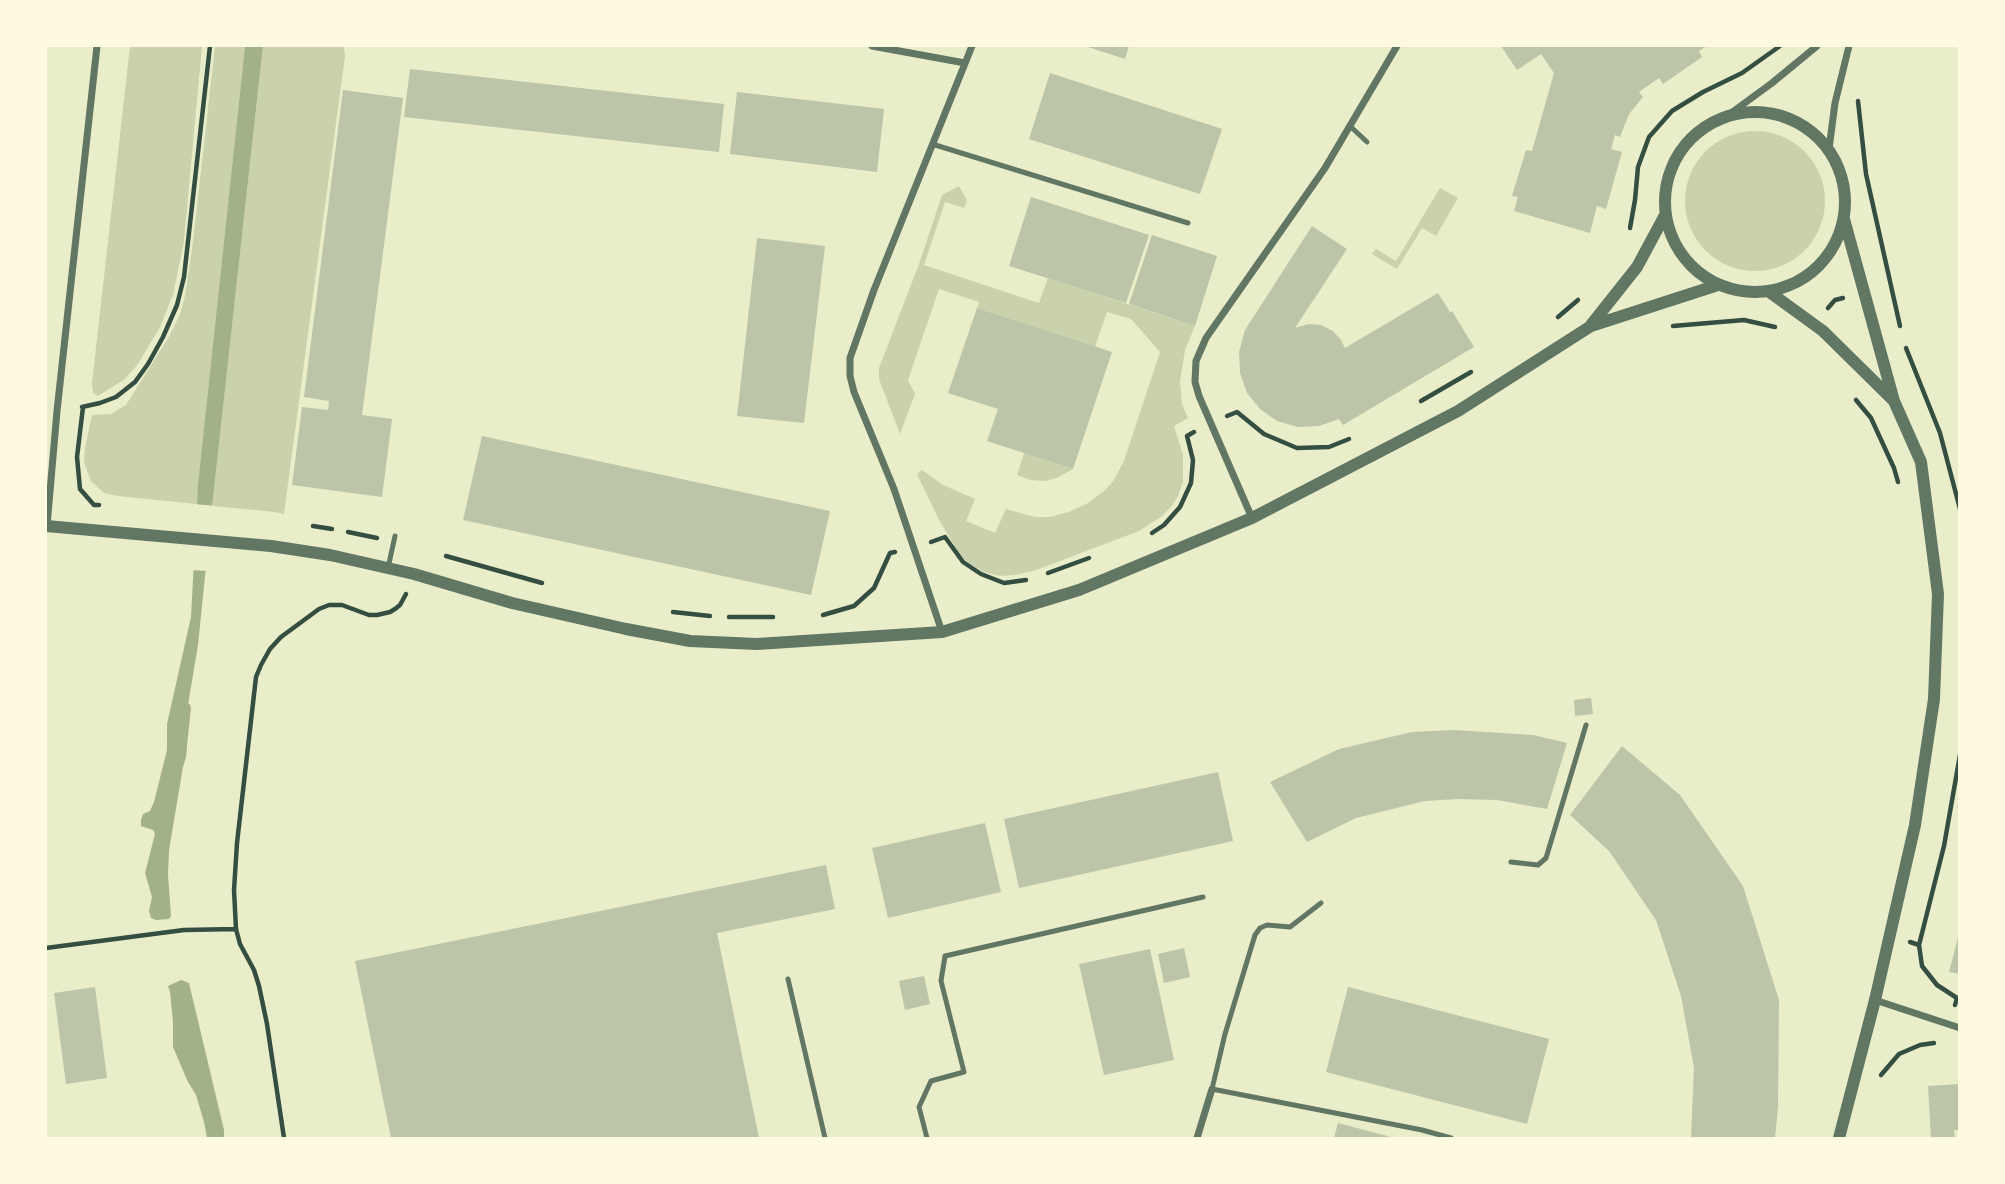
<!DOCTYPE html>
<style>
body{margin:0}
#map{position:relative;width:2005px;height:1184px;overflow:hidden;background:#e9edc9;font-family:Ubuntu,sans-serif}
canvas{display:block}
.frame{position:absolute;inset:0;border:47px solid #fefae0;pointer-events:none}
</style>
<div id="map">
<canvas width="2005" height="1184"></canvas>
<div class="frame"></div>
</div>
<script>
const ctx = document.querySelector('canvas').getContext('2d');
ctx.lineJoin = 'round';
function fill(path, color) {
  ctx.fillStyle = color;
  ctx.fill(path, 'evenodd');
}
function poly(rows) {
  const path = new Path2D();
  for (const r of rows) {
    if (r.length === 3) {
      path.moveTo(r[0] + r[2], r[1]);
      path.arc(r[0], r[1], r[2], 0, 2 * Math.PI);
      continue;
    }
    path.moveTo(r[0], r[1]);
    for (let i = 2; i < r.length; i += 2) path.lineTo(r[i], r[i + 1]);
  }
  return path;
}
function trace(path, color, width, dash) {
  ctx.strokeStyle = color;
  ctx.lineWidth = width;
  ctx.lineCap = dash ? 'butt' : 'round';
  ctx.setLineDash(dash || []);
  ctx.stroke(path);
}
fill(poly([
 [130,46,202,46,184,241,173,295,160,327,138,364,125,379,98,396,93,393,92,383],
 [215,46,245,46,197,504,118,496,104,493,91,481,84,462,85,448,92,415,111,414,126,405,170,335,180,314,185,296,193,242],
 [263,46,344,46,345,56,284,514,275,512,212,506],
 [1755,201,70],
 [959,186,967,200,964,208,945,202,924,265,1039,303,1048,278,1195,326,1185,350,1180,382,1182,404,1188,418,1174,426,1183,455,1183,482,1178,496,1171,507,1162,516,1139,531,1036,570,1015,575,1000,576,984,572,970,564,960,555,938,518,917,474,922,470,943,485,975,499,966,521,995,533,1006,509,1035,517,1050,517,1069,512,1088,503,1104,491,1114,480,1124,461,1160,352,1131,319,1107,312,1095,347,977,308,979,302,939,289,908,380,915,394,900,434,879,379,879,368,919,264,942,195],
 [1440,188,1458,198,1436,236,1422,228,1397,269,1372,254,1376,249,1396,261],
 [1024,453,1073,469,1057,478,1045,481,1030,480,1017,475]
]), '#cad2ad');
fill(poly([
 [245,46,263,46,213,498,198,645,184,729,187,748,186,757,183,767,169,850,168,875,171,916,169,919,156,920,151,918,149,911,152,897,145,873,155,834,153,830,141,826,141,820,143,814,150,811,154,802,167,750,167,724,191,617,198,485],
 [181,980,189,983,224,1130,224,1138,207,1138,204,1122,196,1095,188,1082,173,1047,173,1022,170,992,168,986]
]), '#a3b18a');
fill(poly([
 [194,504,216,506,209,571,190,570]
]), '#e9edc9');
trace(poly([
 [182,745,186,708]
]), '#a3b18a', 10);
fill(poly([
 [1085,46,1129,46,1125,59],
 [1501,46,1707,46,1699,51,1702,57,1663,84,1659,78,1639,92,1643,97,1629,114,1620,137,1615,135,1611,149,1622,152,1606,209,1597,206,1590,233,1514,211,1518,197,1512,196,1526,150,1532,151,1554,73,1541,54,1517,70],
 [410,69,724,104,719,152,404,117],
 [1050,73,1222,129,1200,194,1029,139],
 [343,90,403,98,362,415,392,419,382,497,292,485,302,407,328,410,329,401,304,397],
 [737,92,884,109,877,172,730,154],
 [1031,197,1149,235,1126,303,1009,266],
 [1312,226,1347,249,1295,328,1309,324,1321,325,1333,331,1341,340,1345,348,1438,293,1450,312,1452,311,1474,347,1343,425,1339,419,1319,426,1298,427,1277,421,1260,409,1247,393,1240,373,1239,352,1245,330],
 [1152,235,1217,256,1195,326,1129,304],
 [757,238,825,246,804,423,737,416],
 [977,308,1112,352,1073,469,987,441,998,409,948,393],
 [482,436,830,511,811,595,463,520],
 [1591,698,1593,714,1575,716,1574,700],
 [1454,730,1533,735,1567,743,1547,809,1497,800,1458,799,1425,801,1356,818,1307,842,1270,782,1339,749,1412,732],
 [1622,746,1680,795,1743,886,1779,1000,1778,1107,1775,1138,1691,1137,1694,1068,1681,996,1656,920,1609,851,1570,815],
 [1218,772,1233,841,1019,888,1004,819],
 [985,823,1001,892,888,918,872,848],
 [826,865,835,909,717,933,759,1138,391,1138,355,961],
 [1959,934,1960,934,1960,974,1949,972],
 [1184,948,1190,977,1164,983,1158,954],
 [1150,949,1174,1060,1104,1075,1079,964],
 [924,976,930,1004,905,1010,899,981],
 [95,987,107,1078,66,1084,54,993],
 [1348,987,1549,1039,1527,1124,1326,1072],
 [1960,1084,1960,1130,1954,1130,1955,1138,1931,1138,1928,1086],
 [1338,1123,1395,1138,1334,1138]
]), '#bcc5a7');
trace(poly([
 [1858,101,1866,174,1900,326],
 [1630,228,1635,200,1638,167,1649,137,1672,111,1703,92,1742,73,1780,46],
 [1828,308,1835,300,1843,298],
 [1558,317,1578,300],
 [1673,326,1744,320,1775,327],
 [1906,348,1940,433,1960,509],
 [1856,400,1871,418,1894,468,1898,482],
 [1421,401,1471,372],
 [82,407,100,403,116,397,135,382,148,364,163,337,177,305,184,277,210,46],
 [83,407,77,457,80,489,94,505,99,505],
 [1227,416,1237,412,1264,434,1297,448,1329,447,1349,439],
 [313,526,332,529],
 [348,532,377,538],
 [1152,533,1164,525,1180,507,1191,483,1193,460,1187,436,1194,432],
 [931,542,945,537,963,562,981,574,1004,583,1026,580],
 [446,556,542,583],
 [1048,573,1089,558],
 [673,612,710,616],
 [823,615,854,606,874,588,890,553,895,552],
 [729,617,773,617],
 [1910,942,1919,945],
 [46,948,184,930,236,929],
 [1955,1005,1957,998,1937,985,1922,966,1919,945,1944,846,1960,755],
 [1881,1075,1899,1054,1920,1045,1934,1043],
 [284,1138,267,1024,259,986,254,970,240,944,236,929,234,890,237,843,256,677,261,665,270,649,281,637,319,609,329,605,342,605,369,615,377,615,390,612,395,609,400,605,406,594]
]), '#344e41', 4.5);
trace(poly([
 [1350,126,1367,142],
 [932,144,1188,223],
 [388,568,395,536],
 [1511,862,1538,865,1546,858,1586,725],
 [1321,903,1290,927,1267,925,1260,928,1255,935,1225,1034,1212,1089,1422,1130,1451,1138],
 [788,979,825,1138],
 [927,1138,919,1107,931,1081,964,1072,941,981,945,956,1203,897]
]), '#617663', 5);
trace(poly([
 [872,46,965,63],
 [1727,116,1772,83,1817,46],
 [1829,149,1835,103,1849,46],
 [1252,518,1199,396,1195,382,1196,361,1206,338,1325,168,1397,46],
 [47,526,57,411,97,46],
 [942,632,894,489,854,392,850,376,850,358,874,290,972,46],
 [1875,1000,1960,1028],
 [1197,1138,1212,1089]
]), '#617663', 7);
trace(poly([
 [1755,202,90],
 [1768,291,1823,331,1894,401],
 [1591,325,1637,267,1665,215],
 [46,526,271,546,330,555,414,574,512,603,626,629,690,641,757,644,942,632,1079,590,1252,518,1458,411,1591,326,1718,285],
 [1839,1138,1875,1000,1915,825,1934,699,1938,594,1921,462,1894,401,1844,219]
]), '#617663', 12);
</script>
